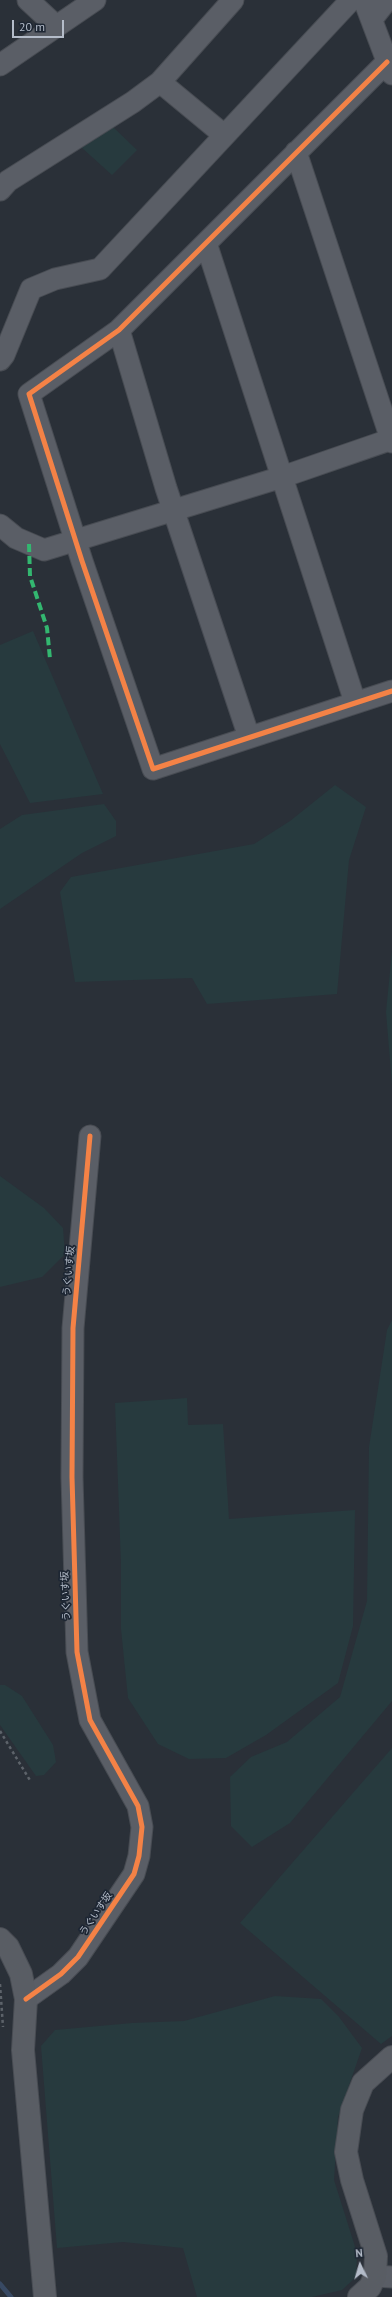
<!DOCTYPE html>
<meta charset="utf-8">
<style>
body{margin:0}
#map{position:relative;width:392px;height:2297px;overflow:hidden;background:#2a3038;font-family:"PT Sans",sans-serif}
canvas{display:block}
.north{position:absolute;left:340px;top:2245px;width:40px;height:40px;-webkit-text-stroke:3px #1d2633;paint-order:stroke;rotate:355deg;font-size:11px;font-weight:700;line-height:16px;text-align:center;color:#b4bcc9}
.north::after{content:'';display:block;margin:auto;width:14px;height:18px;background:#b4bcc9;clip-path:polygon(50% 0,100% 100%,50% 72%,0 100%)}
.scale{position:absolute;left:12px;top:20px;width:52px;height:18px;box-sizing:border-box;border:2px solid #b4bcc9;border-top:0;padding-left:5px;font-size:12px;line-height:14px;white-space:nowrap;color:#b4bcc9;-webkit-text-stroke:3px #1d2633;paint-order:stroke}
</style>
<div id="map">
<canvas width="392" height="2297"></canvas>
<div class="north">N</div>
<div class="scale">20 m</div>
</div>
<script>
const ctx = document.querySelector('canvas').getContext('2d');
ctx.lineJoin = 'round';
function fill(path, color) {
  ctx.fillStyle = color;
  ctx.fill(path, 'evenodd');
}
function poly(rows) {
  const path = new Path2D();
  for (const r of rows) {
    path.moveTo(r[0], r[1]);
    for (let i = 2; i < r.length; i += 2) path.lineTo(r[i], r[i + 1]);
  }
  return path;
}
function trace(path, color, width, dash) {
  ctx.strokeStyle = color;
  ctx.lineWidth = width;
  ctx.lineCap = dash ? 'butt' : 'round';
  ctx.setLineDash(dash || []);
  ctx.stroke(path);
}
function drawText(font, color, halo, rows, align = 'center') {
  ctx.font = font + ' "PT Sans","Noto Sans JP",sans-serif';
  ctx.lineWidth = 3.5;
  ctx.setLineDash([]);
  ctx.textBaseline = 'middle';
  ctx.strokeStyle = halo;
  ctx.fillStyle = color;
  for (const [text, x, y, turn = 0] of rows) {
    ctx.save();
    ctx.translate(x, y);
    ctx.rotate((+turn || 0) * Math.PI / 180);
    ctx.textAlign = isNaN(turn) ? turn : align;
    if (halo) ctx.strokeText(text, 0, 0);
    ctx.fillText(text, 0, 0);
    ctx.restore();
  }
}
fill(poly([
 [113,127,137,150,112,175,81,147],
 [33,631,103,794,30,803,0,744,0,645],
 [335,785,366,807,349,860,337,994,207,1004,192,978,75,982,60,892,71,877,254,844,290,821],
 [104,804,116,821,116,836,82,853,0,909,0,829,22,815],
 [392,951,392,1085,386,1012],
 [0,1176,44,1208,63,1228,65,1254,42,1277,0,1287],
 [392,1320,392,1701,290,1823,252,1847,231,1826,230,1777,251,1757,287,1742,340,1697,367,1601,369,1447,387,1330],
 [187,1398,188,1425,223,1424,229,1519,355,1510,353,1626,338,1683,266,1735,226,1758,189,1759,158,1744,128,1698,121,1629,121,1564,115,1403],
 [0,1685,5,1685,22,1696,53,1745,56,1762,44,1775,36,1776,0,1725],
 [392,1748,392,2036,381,2044,240,1923],
 [275,1996,321,1999,339,2017,362,2048,338,2117,334,2180,357,2253,356,2277,342,2290,312,2297,197,2297,183,2248,123,2242,57,2248,41,2046,55,2030,132,2023,184,2021]
]), '#273a3e');
trace(poly([
 [0,2284,11,2297]
]), '#384963', 5);
const street = poly([
 [28,0,56,26],
 [364,0,392,74],
 [372,19,387,0],
 [387,62,119,330,29,394,82,561,153,769,392,691],
 [0,65,95,0],
 [160,82,224,135],
 [296,152,392,442],
 [0,190,8,181,133,102,160,82,233,0],
 [206,243,355,702],
 [119,330,166,488,249,737],
 [0,360,4,355,31,289,55,279,100,269,351,0],
 [0,525,16,538,44,550,282,477,392,439],
 [26,1999,61,1974,78,1957,134,1874,139,1856,142,1827,138,1806,90,1720,77,1652,72,1477,73,1328,90,1136],
 [375,2276,392,2277]
]);
const secondary = poly([
 [0,1939,8,1947,21,1974,26,1999,23,2050,45,2297],
 [359,2297,370,2287,375,2276,376,2256,352,2180,346,2152,352,2110,363,2083,392,2057]
]);
trace(street, '#484c53', 23);
trace(secondary, '#484c53', 24);
trace(poly([
 [0,1731,31,1782],
 [0,1984,3,2027]
]), '#5d636a', 2.5, [3, 3]);
trace(street, '#5a5e66', 21);
trace(secondary, '#595d64', 22);
trace(poly([
 [29,544,30,576,47,628,50,659]
]), '#33b770', 4, [8, 4]);
trace(poly([
 [387,62,119,330,29,394,82,561,153,769,392,691],
 [26,1999,61,1974,78,1957,134,1874,139,1856,142,1827,138,1806,90,1720,77,1652,72,1477,73,1328,90,1136]
]), '#f48246', 5);
drawText('10px', '#b4bcc9', '#1d2633', [
 ["うぐいす坂",69,1271,-85],
 ["うぐいす坂",66,1596,-92],
 ["うぐいす坂",96,1914,-56]
]);
</script>
